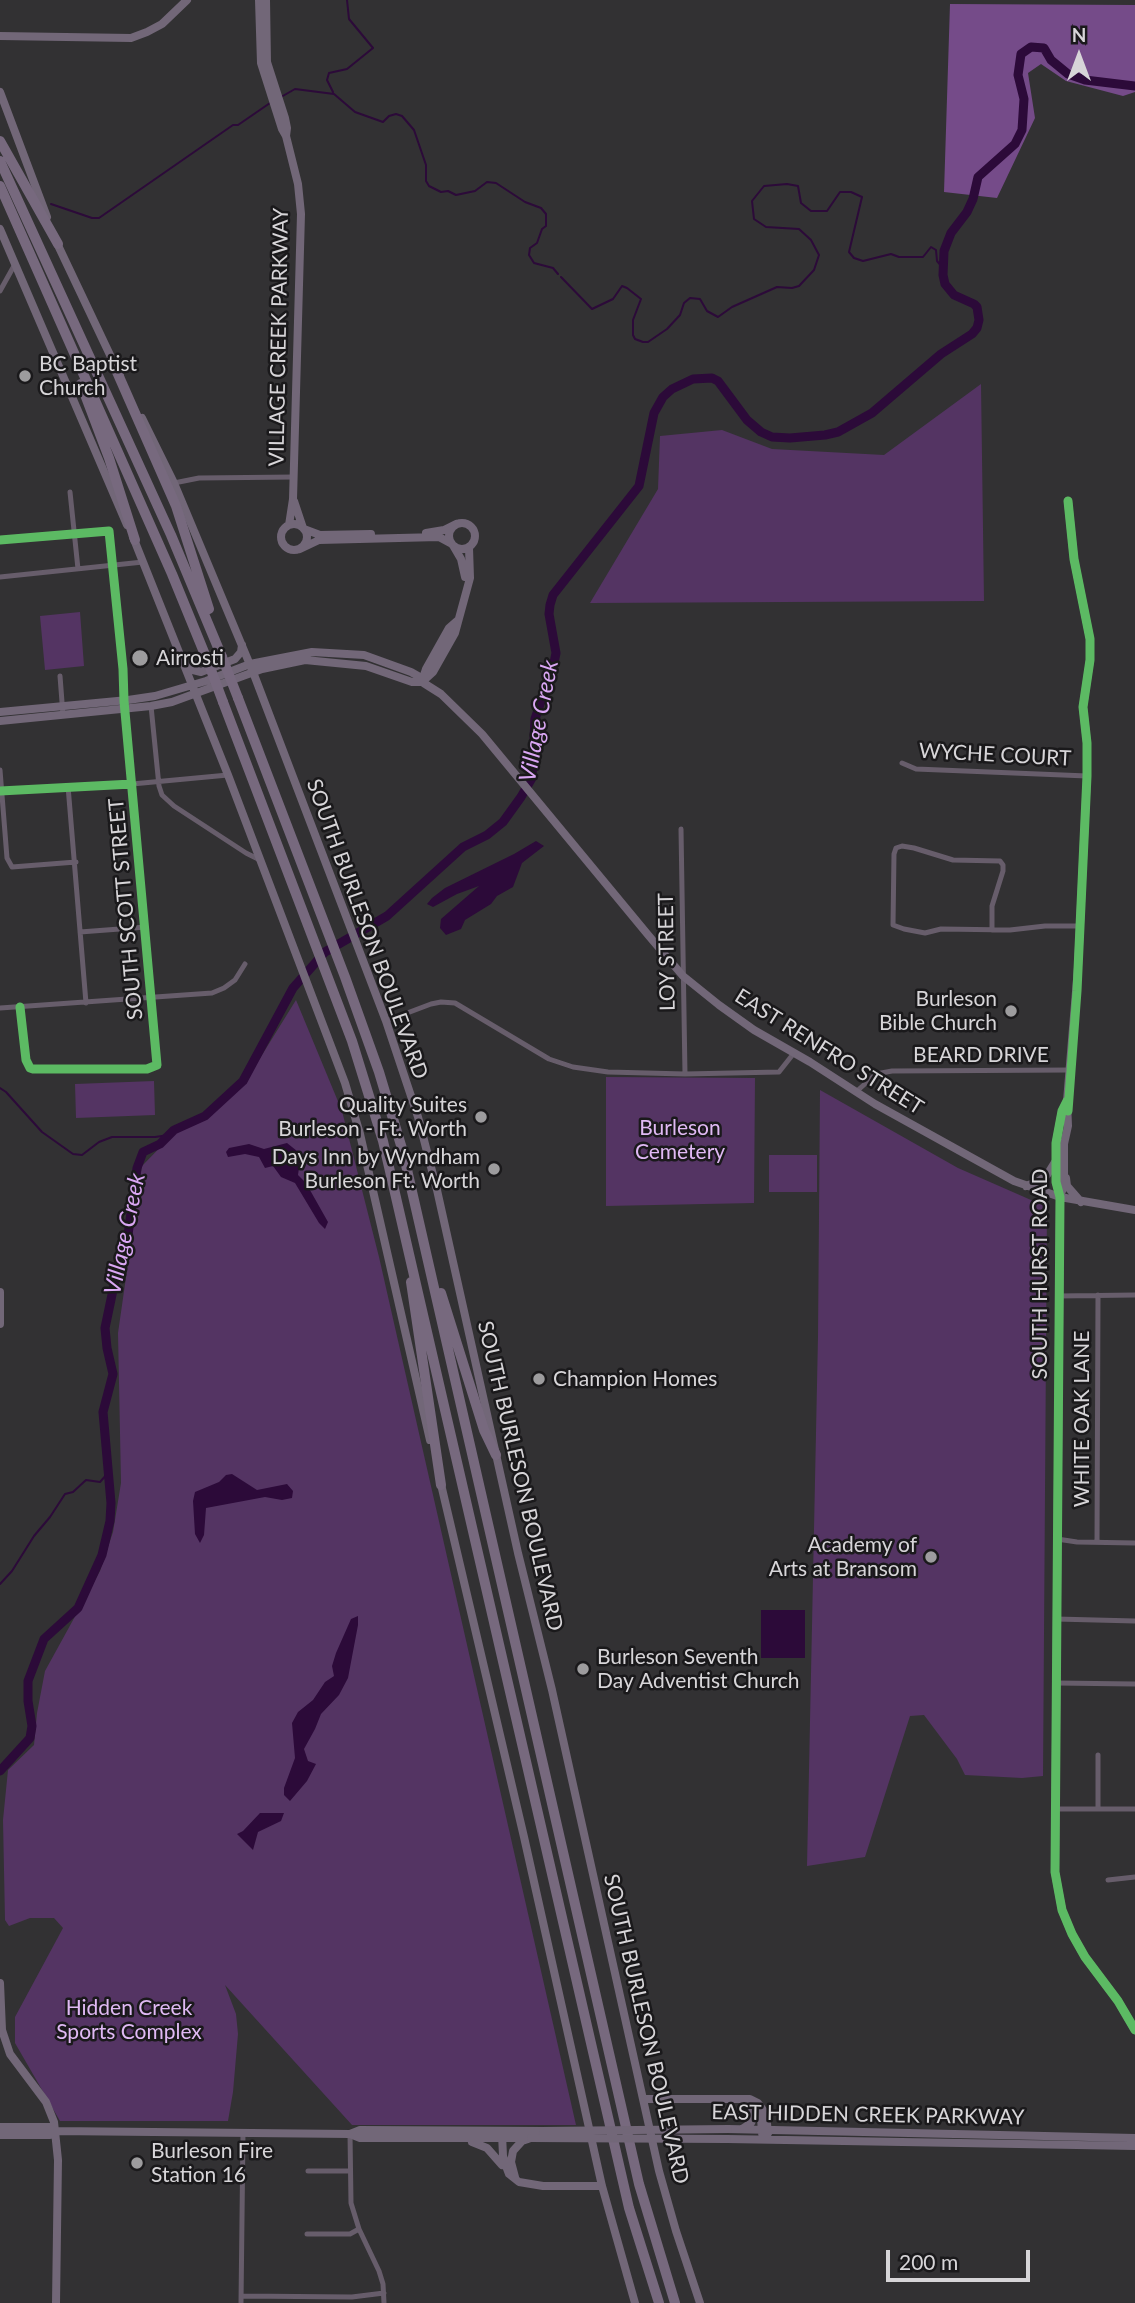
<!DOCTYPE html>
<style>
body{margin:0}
#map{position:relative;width:1135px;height:2303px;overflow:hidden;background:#323133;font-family:Lato,sans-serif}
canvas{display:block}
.north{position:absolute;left:1044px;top:21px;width:70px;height:70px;-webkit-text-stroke:5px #1a191b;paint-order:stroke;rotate:0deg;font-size:19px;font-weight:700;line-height:28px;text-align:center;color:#d7d5d8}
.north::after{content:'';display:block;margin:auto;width:24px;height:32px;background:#d7d5d8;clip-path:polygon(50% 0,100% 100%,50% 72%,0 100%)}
.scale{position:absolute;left:886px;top:2250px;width:144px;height:32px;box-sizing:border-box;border:4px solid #d7d5d8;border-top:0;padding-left:9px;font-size:21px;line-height:24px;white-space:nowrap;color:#d7d5d8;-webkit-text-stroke:5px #1a191b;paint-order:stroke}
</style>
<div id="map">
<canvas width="1135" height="2303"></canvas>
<div class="north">N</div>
<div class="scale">200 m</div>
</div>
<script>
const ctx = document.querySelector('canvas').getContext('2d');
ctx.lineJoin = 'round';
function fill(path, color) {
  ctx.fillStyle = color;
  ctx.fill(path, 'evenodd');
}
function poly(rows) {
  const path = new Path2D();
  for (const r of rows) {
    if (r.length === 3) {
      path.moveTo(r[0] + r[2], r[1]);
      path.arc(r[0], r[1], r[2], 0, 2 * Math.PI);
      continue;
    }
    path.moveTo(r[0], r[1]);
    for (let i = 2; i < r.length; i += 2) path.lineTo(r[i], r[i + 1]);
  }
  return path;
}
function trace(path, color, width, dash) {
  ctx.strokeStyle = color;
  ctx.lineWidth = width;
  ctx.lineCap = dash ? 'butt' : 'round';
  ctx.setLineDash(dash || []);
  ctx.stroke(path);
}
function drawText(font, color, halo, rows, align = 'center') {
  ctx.font = font + ' Lato,sans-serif';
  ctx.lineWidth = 5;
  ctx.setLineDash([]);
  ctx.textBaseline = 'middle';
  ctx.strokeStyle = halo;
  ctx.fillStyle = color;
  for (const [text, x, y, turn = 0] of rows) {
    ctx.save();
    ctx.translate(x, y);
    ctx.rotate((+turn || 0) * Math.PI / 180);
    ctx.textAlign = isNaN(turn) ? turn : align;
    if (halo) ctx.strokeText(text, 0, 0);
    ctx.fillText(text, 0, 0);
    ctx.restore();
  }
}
fill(poly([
 [981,384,984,601,590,603,658,489,660,436,722,430,772,449,884,455],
 [80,612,84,666,45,670,40,616],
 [296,1000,342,1111,379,1257,576,2125,352,2125,225,1985,236,2014,238,2034,233,2092,228,2121,60,2121,15,2043,15,2017,63,1928,54,1918,30,1918,9,1926,5,1920,3,1820,8,1770,34,1745,37,1713,45,1671,100,1571,113,1532,121,1483,118,1333,142,1166,176,1131,204,1120,244,1084],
 [606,1077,755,1078,754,1203,606,1206],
 [154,1081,155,1115,76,1118,75,1084],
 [820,1090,958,1168,1047,1207,1043,1776,1022,1778,965,1775,957,1759,924,1715,910,1716,865,1857,807,1866,818,1336],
 [769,1155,817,1155,817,1192,769,1192]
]), '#543463');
fill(poly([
 [950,4,1135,5,1135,92,1123,96,1066,81,1041,64,1028,73,1035,118,997,198,944,192]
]), '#754b89');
fill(poly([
 [536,841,544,846,522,863,513,887,497,896,491,904,465,920,461,929,446,935,440,928,441,919,479,886,457,894,433,907,427,904,432,898,445,888,514,854],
 [287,1143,297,1151,300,1161,298,1175,306,1183,328,1222,325,1229,319,1223,295,1183,281,1177,273,1166,265,1168,259,1157,245,1154,228,1157,226,1152,229,1148,249,1144,264,1149],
 [232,1474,257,1490,287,1484,293,1491,292,1498,282,1500,265,1497,206,1508,204,1535,200,1543,195,1534,193,1501,195,1492,219,1482,226,1475],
 [761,1610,805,1610,805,1658,761,1658],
 [358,1616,358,1625,348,1678,339,1695,321,1714,315,1729,304,1749,308,1761,316,1764,307,1781,290,1801,284,1795,284,1788,295,1758,292,1723,298,1712,313,1700,325,1682,334,1676,332,1666,336,1653,351,1619],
 [260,1813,284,1813,281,1821,258,1832,253,1850,237,1834,243,1831]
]), '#2c0a39');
trace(poly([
 [333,92,327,80,329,73,347,69,373,48,349,19,347,0],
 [281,97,295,89,334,94,355,112,383,122,389,116,396,114,402,116,414,130,426,165,426,181,429,186,441,192,448,191,456,195,475,191,487,182,496,183,525,202,541,208,546,214,546,226,542,229,537,243,530,248,529,255,534,263,553,268,558,274],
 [51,204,92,218,99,218,233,125,238,125,270,103],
 [561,277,592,309,613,299,622,286,627,288,641,299,633,320,633,335,635,339,643,342,648,342,667,329,680,315,684,303,690,298,700,299,707,311,718,317,732,307,777,287,792,288,799,286,814,270,819,255,811,240,799,229,766,227,754,219,752,201,764,186,787,184,798,186,801,203,811,211,827,211,840,192,851,192,862,197,849,252,854,258,863,261,891,254,899,257,923,257,931,247,936,250,937,261,943,268],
 [0,1088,6,1092,42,1132,73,1154,82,1155,99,1142,112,1137,155,1137,169,1135],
 [0,1584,12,1571,34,1536,50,1517,65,1494,73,1492,86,1480,100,1482,108,1473]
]), '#2c0a39', 2);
trace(poly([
 [0,1771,30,1738,32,1726,28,1701,28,1681,44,1639,78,1608,102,1555,110,1521,111,1503,103,1412,113,1374,107,1348,105,1328,118,1266,128,1235,137,1168,143,1152,160,1144,174,1130,205,1116,243,1081,293,988,325,952,387,916,463,847,487,835,503,822,521,797,532,778,535,719,554,663,556,653,549,614,550,605,553,595,639,486,654,413,663,397,672,389,693,379,712,378,718,381,747,420,761,432,772,437,790,438,825,435,838,432,872,413,941,354,972,334,977,328,979,320,977,307,974,304,954,295,945,284,943,275,944,251,951,233,967,212,973,199,978,177,1015,144,1022,130,1024,99,1018,75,1021,54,1031,47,1044,48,1051,60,1068,74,1085,80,1135,86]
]), '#2c0a39', 9);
trace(poly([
 [0,291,15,264],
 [174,483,199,478,294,477],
 [70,492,78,569],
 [0,540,109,531,123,669,124,701,157,1065,147,1069,33,1069,30,1068,26,1060,20,1007],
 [0,577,143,562],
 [60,676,63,715],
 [151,706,159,786,162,795,174,806,246,853,260,860],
 [902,763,916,769,1087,776],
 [0,770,7,858,12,867,76,862],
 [68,786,86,1003],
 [0,791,132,784,228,775],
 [681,829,685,1074],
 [992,930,992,906,1003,871,1003,865,1000,861,953,860,914,848,902,846,896,848,894,854,893,925,904,929,925,933,941,929,1010,930,1045,926,1080,926],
 [80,932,146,927],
 [0,1008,212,993,224,988,235,980,245,964],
 [386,1021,431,1004,441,1002,455,1003,549,1059,573,1067,608,1072,685,1074,779,1072,794,1053],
 [857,1091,876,1074,892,1071,1070,1070],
 [1058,1296,1135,1295],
 [1057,1539,1077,1542,1135,1543],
 [1097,1542,1098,1295],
 [1056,1619,1135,1621],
 [1056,1683,1135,1684],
 [1055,1809,1135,1809],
 [1098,1809,1098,1755],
 [1108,1880,1135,1877],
 [350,2134,351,2203,359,2229,379,2271,383,2284,384,2303],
 [308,2171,350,2171],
 [307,2234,350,2234,359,2229],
 [242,2296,352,2297,384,2293],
 [241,2303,243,2133]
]), '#675d6b', 5);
trace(poly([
 [259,0,261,63,282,129,286,136,298,184,301,214,293,499,289,525],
 [266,0,267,62,285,118,287,128,286,136],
 [0,36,131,38,147,32,162,24,187,0],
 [0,92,47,217],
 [0,229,127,525],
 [55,239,120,376],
 [142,418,174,483,253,672,386,1021,418,1117,437,1190,518,1553,552,1690,659,2171,676,2231,700,2303],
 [294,501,303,528],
 [462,536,13],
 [294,537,13],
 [304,529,320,535,371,534],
 [426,533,444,530,456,524],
 [133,537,228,775,345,1083,360,1134,430,1440],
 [454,547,461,559,465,577],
 [300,549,319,540,439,537,452,544],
 [186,662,193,670,201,672,235,659,241,652,242,645],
 [422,681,426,669,449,628,457,621],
 [422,682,433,672,455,633,470,578,469,548],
 [0,712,128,700,155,696,206,681,250,664,312,652,364,655,411,672,418,676,422,682,441,694,482,734,649,936,683,976,719,1005,754,1030,810,1062,875,1104,1014,1181,1060,1197,1135,1210],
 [0,721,151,706,172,702,262,669,305,660,366,666,412,682,422,682],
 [1067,1101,1062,1111,1056,1143,1056,1182,1060,1197,1055,1872,1062,1910,1072,1934,1085,1957,1118,2001,1135,2030],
 [1066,1178,1067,1186,1081,1202],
 [1026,1186,1039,1181,1047,1175,1055,1162],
 [1061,1194,1064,1185,1064,1144,1068,1126,1067,1101,1078,967,1087,776,1087,743,1083,707,1090,660,1090,639,1074,559,1068,501],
 [0,1292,0,1324],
 [440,1480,524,1837,602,2186,635,2303],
 [0,1983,2,2030,10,2054,46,2102,54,2122,58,2160,56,2303],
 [643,2099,750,2099,758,2103,766,2114,768,2133],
 [755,2106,761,2118,762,2133],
 [0,2127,50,2127,55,2131],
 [728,2129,1135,2138],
 [742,2129,751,2123,753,2119,749,2104],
 [350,2134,360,2130,543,2131],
 [502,2134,503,2156,506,2166,509,2174,519,2182,543,2186,602,2186],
 [0,2135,50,2135,55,2131,350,2134,360,2138,531,2138],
 [727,2139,1135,2146],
 [472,2142,487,2148,502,2165],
 [515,2177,511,2162,513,2151,522,2141,528,2139]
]), '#726778', 8);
trace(poly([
 [0,141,58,244],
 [0,161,171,535,222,657],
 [0,186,172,574,208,662],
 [117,372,176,506,209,609],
 [81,384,109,458,135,540],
 [238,698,345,977,379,1072,403,1152,639,2184,675,2303],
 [223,702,352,1041,383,1141,629,2208,659,2303],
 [411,1282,441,1485],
 [441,1293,484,1430,496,1455]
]), '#77697e', 10);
trace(poly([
 [543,2131,728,2129],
 [531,2138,727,2139]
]), '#726778', 8);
trace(poly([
 [222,657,238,698],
 [208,662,223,702]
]), '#77697e', 10);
trace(poly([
 [1068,501,1074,559,1090,639,1090,660,1083,707,1087,743,1087,776,1077,991,1068,1111],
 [0,540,109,531,123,669,124,701,157,1065,147,1069,33,1069,30,1068,26,1060,20,1007],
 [0,791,132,784],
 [1067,1101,1062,1111,1056,1143,1056,1182,1060,1197,1055,1872,1062,1910,1072,1934,1085,1957,1118,2001,1135,2030]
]), '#5cba63', 9);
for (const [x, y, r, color] of [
 [25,376,7,"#9d9c9e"],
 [140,658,9,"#9d9c9e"],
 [1011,1011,7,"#9d9c9e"],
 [481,1117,7,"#9d9c9e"],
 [494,1169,7,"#9d9c9e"],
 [539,1379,7,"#9d9c9e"],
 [931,1557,7,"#9d9c9e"],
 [583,1669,7,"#9d9c9e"],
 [137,2163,7,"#9d9c9e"]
]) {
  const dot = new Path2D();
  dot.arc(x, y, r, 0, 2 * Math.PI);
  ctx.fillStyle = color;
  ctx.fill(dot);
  trace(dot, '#1a191b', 2.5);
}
drawText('21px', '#d7d5d8', '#1a191b', [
 ["VILLAGE CREEK PARKWAY",279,337,-89],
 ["WYCHE COURT",995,755,3],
 ["SOUTH SCOTT STREET",126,909,-95],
 ["SOUTH BURLESON BOULEVARD",367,929,70],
 ["LOY STREET",667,952,-91],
 ["EAST RENFRO STREET",829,1052,32],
 ["BEARD DRIVE",981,1055],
 ["SOUTH HURST ROAD",1040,1274,-90],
 ["WHITE OAK LANE",1082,1419,-90],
 ["SOUTH BURLESON BOULEVARD",520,1476,77],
 ["SOUTH BURLESON BOULEVARD",646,2029,77],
 ["EAST HIDDEN CREEK PARKWAY",868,2115,1]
]);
drawText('21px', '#d7d5d8', '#1a191b', [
 ["BC Baptist",39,364],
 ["Church",39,388],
 ["Airrosti",156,658],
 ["Burleson",997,999,"right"],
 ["Bible Church",997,1023,"right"],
 ["Quality Suites",467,1105,"right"],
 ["Burleson - Ft. Worth",467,1129,"right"],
 ["Days Inn by Wyndham",480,1157,"right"],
 ["Burleson Ft. Worth",480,1181,"right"],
 ["Champion Homes",553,1379],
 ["Academy of",917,1545,"right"],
 ["Arts at Bransom",917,1569,"right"],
 ["Burleson Seventh",597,1657],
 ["Day Adventist Church",597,1681],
 ["Burleson Fire",151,2151],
 ["Station 16",151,2175]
], 'left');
drawText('21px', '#e0b9f4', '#1a191b', [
 ["Burleson",680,1128],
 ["Cemetery",680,1152],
 ["Hidden Creek",129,2008],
 ["Sports Complex",129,2032]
]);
drawText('italic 23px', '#daa7f4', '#1a191b', [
 ["Village Creek",539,721,-79],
 ["Village Creek",125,1234,-78]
]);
</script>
